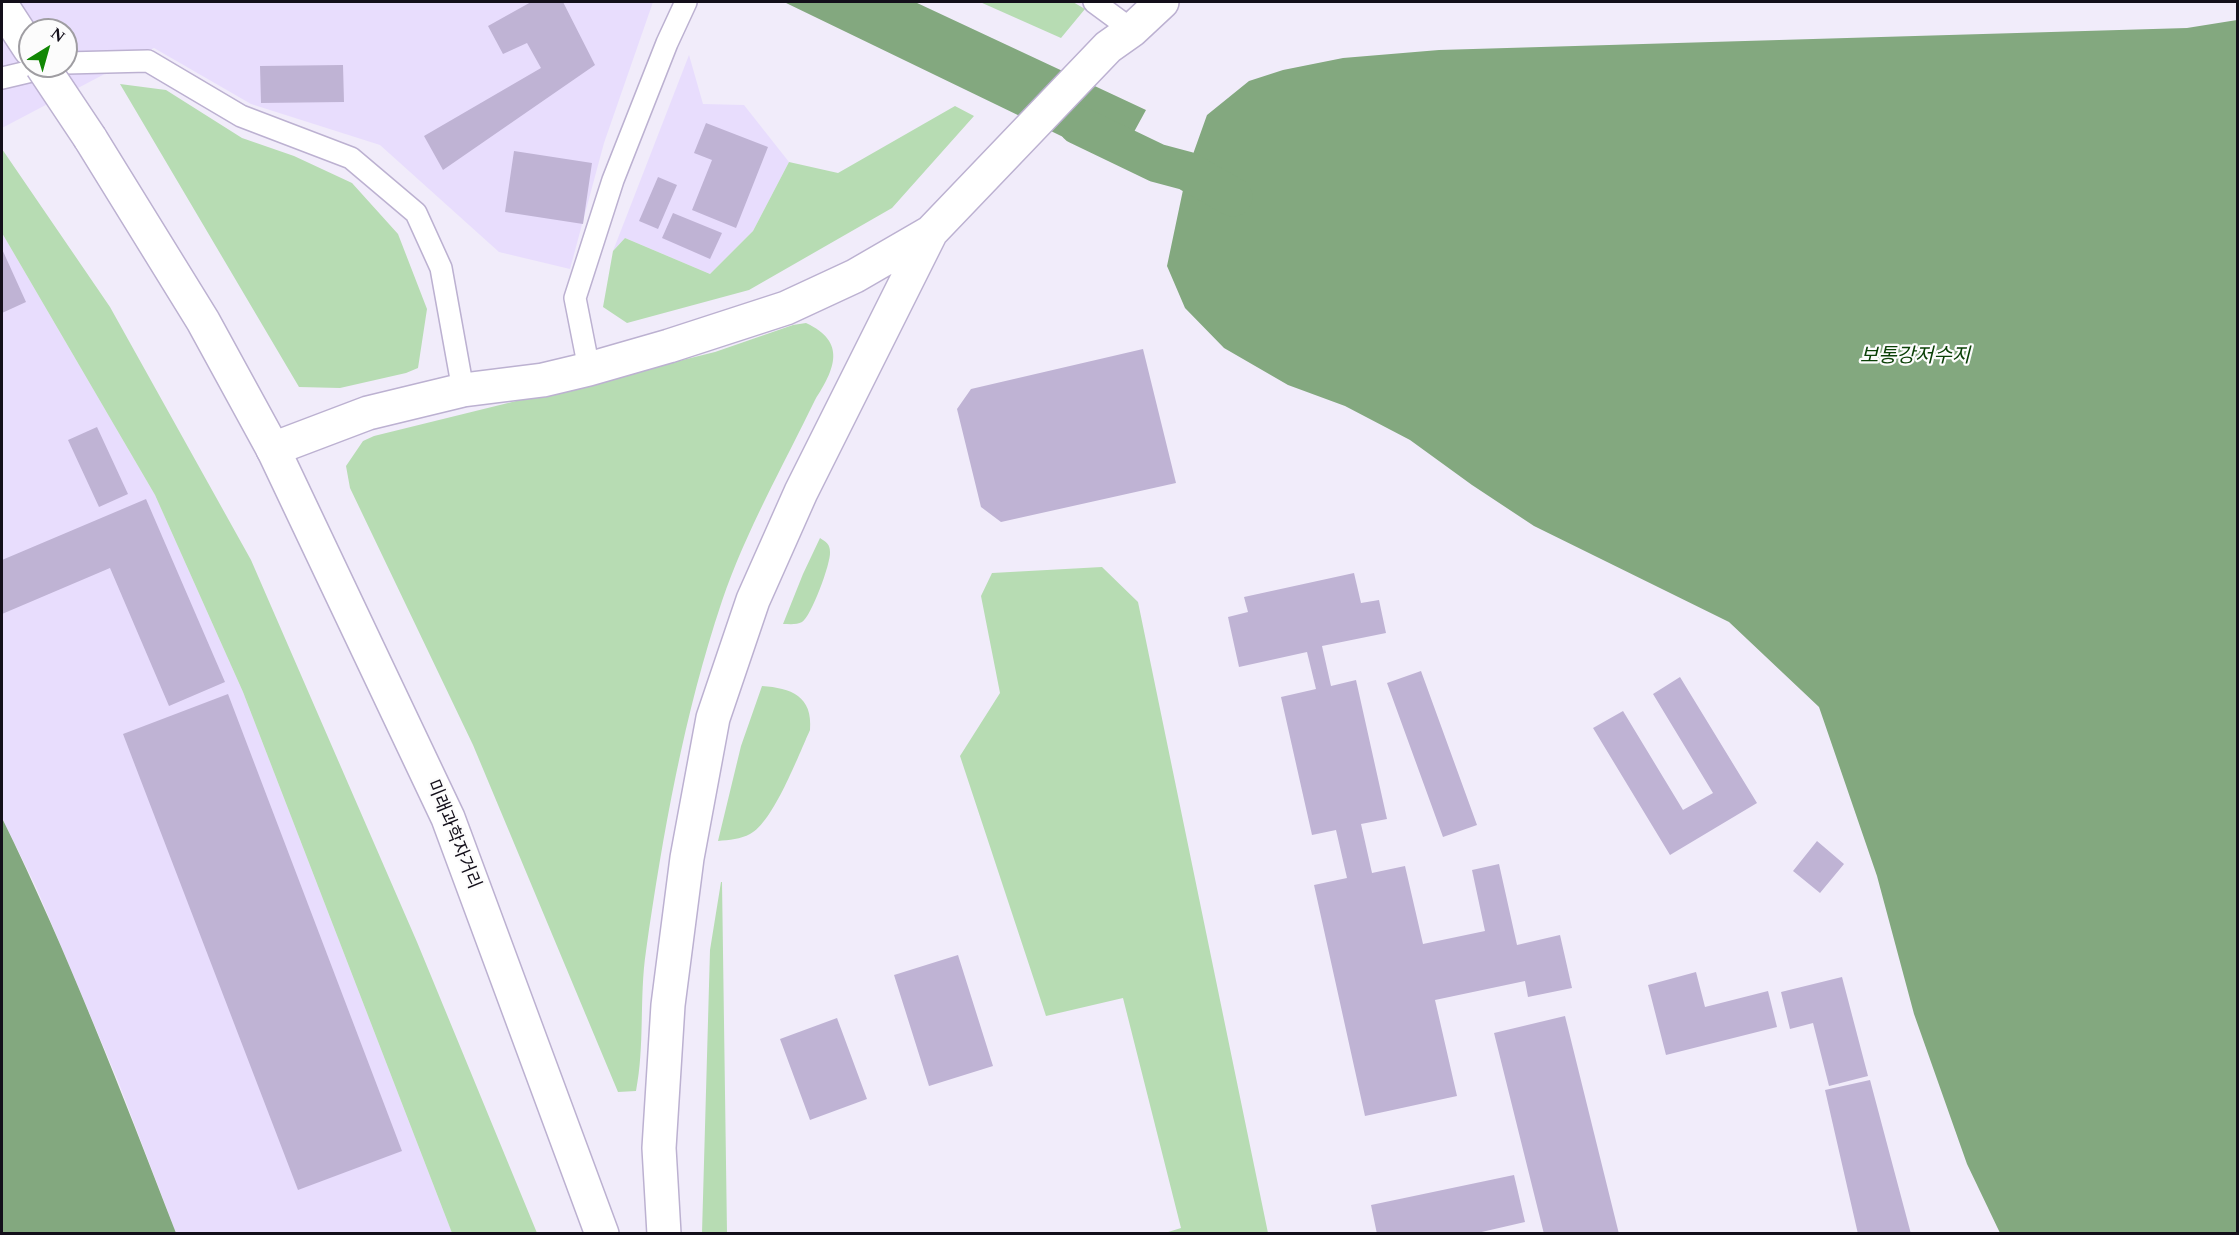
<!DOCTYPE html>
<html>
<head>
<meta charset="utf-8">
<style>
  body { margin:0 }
  #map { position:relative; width:2239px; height:1235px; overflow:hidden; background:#f1ecfa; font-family:Spectral,serif }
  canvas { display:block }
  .frame { position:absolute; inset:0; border:3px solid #130f1a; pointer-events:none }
  .north { position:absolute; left:18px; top:18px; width:60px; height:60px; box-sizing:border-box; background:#fcfcfc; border:2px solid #9f9da2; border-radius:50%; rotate:37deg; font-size:16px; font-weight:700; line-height:24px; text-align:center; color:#130f1a }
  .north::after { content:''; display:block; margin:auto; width:21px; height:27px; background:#118704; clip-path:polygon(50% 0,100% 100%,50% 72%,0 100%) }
</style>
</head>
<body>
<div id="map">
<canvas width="2239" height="1235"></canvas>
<div class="frame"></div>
<div class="north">N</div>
</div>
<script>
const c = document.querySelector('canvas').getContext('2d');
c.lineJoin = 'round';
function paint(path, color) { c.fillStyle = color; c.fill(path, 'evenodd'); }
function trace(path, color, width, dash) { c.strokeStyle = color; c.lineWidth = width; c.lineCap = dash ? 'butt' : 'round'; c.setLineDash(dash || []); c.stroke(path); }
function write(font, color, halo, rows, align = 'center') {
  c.font = font + ' Spectral,"Noto Sans KR",serif'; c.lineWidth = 4.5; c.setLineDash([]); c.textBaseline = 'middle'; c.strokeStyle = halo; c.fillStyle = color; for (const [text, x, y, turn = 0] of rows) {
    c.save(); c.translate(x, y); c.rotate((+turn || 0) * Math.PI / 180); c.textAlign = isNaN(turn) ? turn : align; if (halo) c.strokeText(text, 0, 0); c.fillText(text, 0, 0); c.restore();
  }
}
paint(new Path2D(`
  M 2,2 L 653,2 L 604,143 L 570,269 L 499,252 L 380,145 L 251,104 L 154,48 L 2,128 ZM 30,30 L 66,30 L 66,66 L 30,66 Z
  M 689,55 L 703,104 L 744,105 L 789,162 L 753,231 L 710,274 L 625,238 L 613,251 Z
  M 2,233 L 155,495 L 243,692 L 452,1233 L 176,1233 L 118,1081 L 36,887 L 2,818 Z`), '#e8ddfd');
paint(new Path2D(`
  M 980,2 L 1073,2 L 1085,9 L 1061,38 Z
  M 120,84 L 166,90 L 242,138 L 294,156 L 352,183 L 398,234 L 427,309 L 418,368 L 406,373 L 340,388 L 299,387 Z
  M 955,106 L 974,116 L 892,208 L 749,290 L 627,323 L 603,307 L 613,251 L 625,238 L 710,274 L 753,231 L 789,162 L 838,173 Z
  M 2,149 L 110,307 L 251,560 L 417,942 L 537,1233 L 452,1233 L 243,692 L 155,495 L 2,233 Z
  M 806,323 C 847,342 835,369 815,400 C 783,466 746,531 722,601 C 684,714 663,833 646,951 C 639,998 645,1045 636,1091 L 618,1092 L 473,745 L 350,488 L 346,466 L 363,441 L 374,436 L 715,352 L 793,325 Z
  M 820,538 C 826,542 830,544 830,552 C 831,563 811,617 802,622 C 797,625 789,624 783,624 L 803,574 Z
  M 1102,567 L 1138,602 L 1268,1233 L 1165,1233 L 1181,1228 L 1123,998 L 1046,1016 L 960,756 L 1000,693 L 981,596 L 992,573 Z
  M 762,686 C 791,688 813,696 810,730 C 799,754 773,823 750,834 C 741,839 729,840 718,841 L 741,746 Z
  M 721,882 L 722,882 L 727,1233 L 702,1233 L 710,950 Z`), '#b7dcb3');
paint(new Path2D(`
  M 784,2 L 915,2 L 1146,110 L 1117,163 Z
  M 2237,20 L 2237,1233 L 2000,1233 L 1967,1164 L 1914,1014 L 1877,876 L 1819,707 L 1729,622 L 1534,526 L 1472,485 L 1410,440 L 1345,406 L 1288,385 L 1224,348 L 1185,308 L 1167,266 L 1187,171 L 1207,115 L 1249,81 L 1283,70 L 1343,58 L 1439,50 L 2187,28 Z
  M 2,818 C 68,953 122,1093 176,1233 L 2,1233 Z`), '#83a87f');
trace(new Path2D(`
  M 1078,125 L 1157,163 L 1187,171 L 1233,197`), '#83a87f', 39);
paint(new Path2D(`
  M 531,2 L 563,2 L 595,65 L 443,170 L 424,136 L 541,68 L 527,43 L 503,54 L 488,26 Z
  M 343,65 L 344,102 L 261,103 L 260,66 Z
  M 706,123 L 768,147 L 736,228 L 692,210 L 712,160 L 694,153 Z
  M 514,151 L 592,163 L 583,224 L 505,212 Z
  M 658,177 L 677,185 L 658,229 L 639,221 Z
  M 673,213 L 722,233 L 710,259 L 662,238 Z
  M 2,249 L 26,302 L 2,313 Z
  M 1143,349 L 1176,483 L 1001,522 L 981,507 L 957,409 L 971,389 Z
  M 97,427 L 128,494 L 99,507 L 68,440 Z
  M 146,499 L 225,682 L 169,706 L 110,568 L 2,614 L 2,560 Z
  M 1354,573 L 1361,603 L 1379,600 L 1386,633 L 1322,646 L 1331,686 L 1356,680 L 1387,819 L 1361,824 L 1372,873 L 1405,866 L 1423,944 L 1485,931 L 1472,870 L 1499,864 L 1517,945 L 1560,935 L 1572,988 L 1528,997 L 1525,981 L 1435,1000 L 1457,1096 L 1365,1116 L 1314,885 L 1347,878 L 1336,830 L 1312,835 L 1281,697 L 1316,689 L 1307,652 L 1239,667 L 1228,617 L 1248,612 L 1244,597 Z
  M 1421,671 L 1477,825 L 1443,837 L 1387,683 Z
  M 1680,677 L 1757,803 L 1670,855 L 1593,728 L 1623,711 L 1683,810 L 1713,793 L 1653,694 Z
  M 228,694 L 402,1151 L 298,1190 L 123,734 Z
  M 1817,841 L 1844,864 L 1820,893 L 1793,871 Z
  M 958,955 L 993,1066 L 929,1086 L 894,975 Z
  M 1696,972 L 1705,1007 L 1768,991 L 1777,1027 L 1666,1055 L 1648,985 Z
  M 1842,977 L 1868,1076 L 1829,1086 L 1813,1023 L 1790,1029 L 1781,992 Z
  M 1565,1016 L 1619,1234 L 1544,1234 L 1494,1033 Z
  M 837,1018 L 867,1099 L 810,1120 L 780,1039 Z
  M 1870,1080 L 1911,1234 L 1858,1234 L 1825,1090 Z
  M 1514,1175 L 1525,1222 L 1473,1234 L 1377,1234 L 1371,1205 Z`), '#bfb3d4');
const service = new Path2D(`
  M 1094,2 L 1132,30
  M 66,63 L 148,61 L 241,116 L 351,158 L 416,213 L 441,268 L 463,390
  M 2,78 L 53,66
  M 589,369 L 575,298 L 613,180 L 667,43 L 686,2`);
const secondary = new Path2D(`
  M 273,449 L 368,413 L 463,390 L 543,380 L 589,369 L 669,346 L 786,308 L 855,276 L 931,232 L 1108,47 L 1132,30 L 1162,2
  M 664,1234 L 659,1148 L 668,1005 L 687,858 L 713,718 L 753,600 L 801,492 L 931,232`);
const primary = new Path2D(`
  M 273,449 L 448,818 L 602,1234`);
const trunk = new Path2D(`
  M 2,6 L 30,49
  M 90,138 L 203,321 L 273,449`);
trace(service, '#bcb1d1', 24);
trace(secondary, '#bcb1d1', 36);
trace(primary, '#bcb1d1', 36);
trace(trunk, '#bcb1d1', 36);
trace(service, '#fff', 21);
trace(secondary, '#fff', 33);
trace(primary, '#fff', 33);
trace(trunk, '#fff', 33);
const trunkBridge = new Path2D(`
  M 42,66 L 90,138`);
trace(trunkBridge, '#bcb1d1', 36, []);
trace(trunkBridge, '#fff', 33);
write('18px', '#130f1a', '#fcfcfc', [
  ["미래과학자거리",452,835,68]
]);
write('italic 20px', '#0a4006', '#fcfcfc', [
  ["보통강저수지",1915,358]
]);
</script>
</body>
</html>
